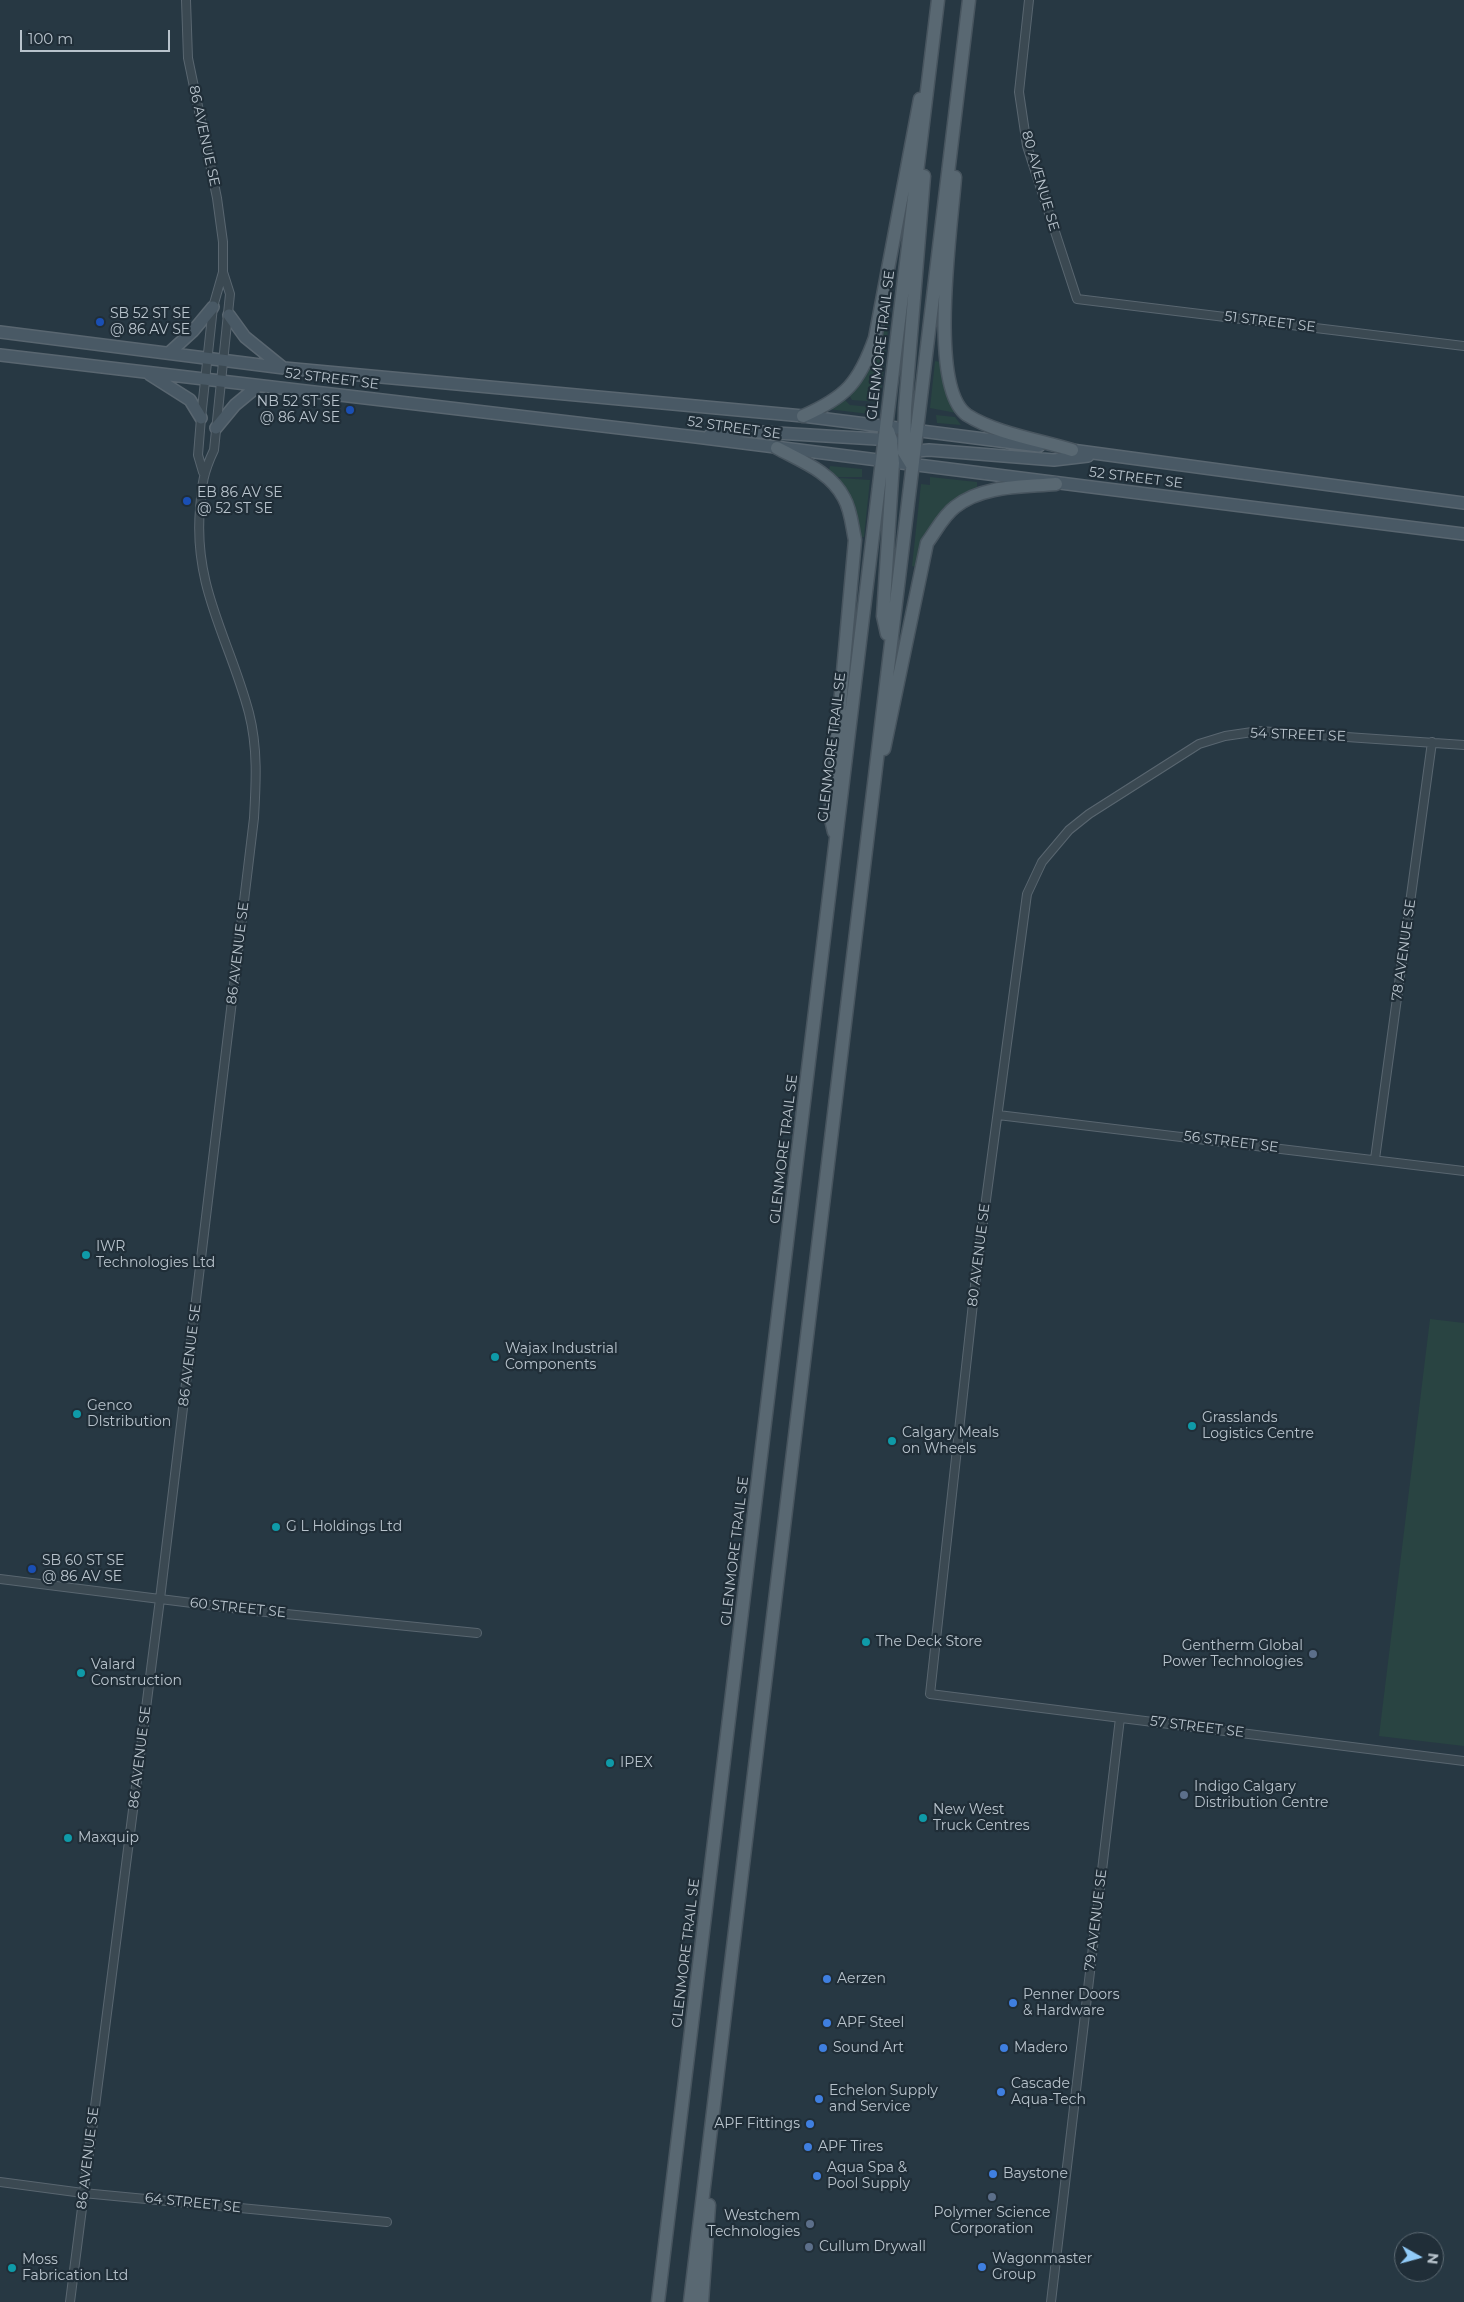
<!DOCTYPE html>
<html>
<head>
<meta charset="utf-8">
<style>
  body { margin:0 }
  #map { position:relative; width:1464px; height:2302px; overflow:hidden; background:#273843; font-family:Montserrat,sans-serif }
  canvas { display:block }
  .north { position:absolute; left:1394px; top:2232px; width:50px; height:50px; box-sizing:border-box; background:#202e38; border:1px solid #5d6a73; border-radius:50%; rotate:97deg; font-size:14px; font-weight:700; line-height:20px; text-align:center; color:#b8c3cc }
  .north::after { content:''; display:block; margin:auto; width:18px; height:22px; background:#91cbf8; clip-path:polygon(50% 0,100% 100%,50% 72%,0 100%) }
  .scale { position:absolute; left:20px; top:30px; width:150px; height:22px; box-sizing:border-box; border:2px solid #b8c3cc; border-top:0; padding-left:6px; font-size:15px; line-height:18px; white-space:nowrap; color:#b8c3cc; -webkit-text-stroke:4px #202e38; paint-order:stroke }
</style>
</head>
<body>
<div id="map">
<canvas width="1464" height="2302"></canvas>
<div class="north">N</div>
<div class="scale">100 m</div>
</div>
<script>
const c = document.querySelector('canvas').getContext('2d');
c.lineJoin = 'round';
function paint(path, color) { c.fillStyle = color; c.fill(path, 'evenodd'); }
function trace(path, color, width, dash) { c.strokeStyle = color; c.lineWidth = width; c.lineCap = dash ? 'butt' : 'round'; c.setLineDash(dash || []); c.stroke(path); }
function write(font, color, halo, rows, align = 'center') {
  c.font = font + ' Montserrat,sans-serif'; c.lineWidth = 4.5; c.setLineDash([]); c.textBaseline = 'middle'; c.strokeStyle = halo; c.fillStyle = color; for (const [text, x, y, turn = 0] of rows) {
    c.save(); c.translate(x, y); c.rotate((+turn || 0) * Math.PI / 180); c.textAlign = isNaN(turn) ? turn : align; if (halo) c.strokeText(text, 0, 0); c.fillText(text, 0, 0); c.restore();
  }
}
paint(new Path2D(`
  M 886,312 L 890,312 L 880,402 L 852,400 L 849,395 Z
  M 935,361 L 940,362 L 945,390 L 956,413 L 930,408 Z
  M 844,399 L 850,405 L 871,407 L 869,414 L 828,409 Z
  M 936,415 L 955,417 L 961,425 L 937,423 Z
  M 830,466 L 862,469 L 862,477 L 836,477 L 829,470 Z
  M 930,477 L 977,482 L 977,487 C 937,503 929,530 916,567 L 912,566 L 921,484 L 930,485 Z
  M 840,478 L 870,480 L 864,537 L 859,537 L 838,480 Z
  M 1430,1319 L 1464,1323 L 1464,1746 L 1379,1736 Z`), '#294442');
const street = new Path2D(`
  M 1029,0 L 1019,92 L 1027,146 L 1077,299 L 1464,346
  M 203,472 L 198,455 L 201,418 L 213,307 L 223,272
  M 1464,745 L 1259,731 L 1225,736 L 1199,744 L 1089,814 L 1069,830 L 1042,862 L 1027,894 L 977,1267 L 930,1694 L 1464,1761
  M 998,1115 L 1464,1171
  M 1375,1159 L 1432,742
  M 0,1579 L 256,1611 L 477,1633
  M 0,2182 L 83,2193 L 387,2222
  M 70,2302 L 160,1599 L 254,818 C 256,783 258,748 249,713 C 230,640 193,588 200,509 C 202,484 203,473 214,450 L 230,294 L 223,272 L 223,242 L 217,198 L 188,58 L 186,0
  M 1051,2302 L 1120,1718`);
const secondary = new Path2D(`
  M 229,315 L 245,337 L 282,367
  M 0,332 L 284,368 L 803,416 L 1039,446
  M 170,352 L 193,331 L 213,307
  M 0,355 L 696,437 L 1464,534
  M 149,374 L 190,400 L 201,418
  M 216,428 L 235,405 L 258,386
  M 710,435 L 743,431 L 893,440
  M 1064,449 L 1464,503
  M 905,452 L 929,450 L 1054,460 L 1088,456`);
const primary = new Path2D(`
  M 955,177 C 952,223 927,387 967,415 C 995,433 1039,440 1072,450
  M 803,416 C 846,397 859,383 875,338 L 920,99
  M 777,448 C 801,461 831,472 844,498 C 851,510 852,526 855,540 L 830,815 L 834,832
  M 912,465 L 904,452 L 905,408 L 924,176
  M 887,634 L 883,616 L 893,463 L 891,440 L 888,431
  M 884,749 L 927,543 C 936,531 943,516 955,507 C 982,485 1023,487 1056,484
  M 658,2302 L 938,0
  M 690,2302 L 969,0
  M 702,2302 L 709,2205`);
trace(street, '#596670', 10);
trace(secondary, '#596670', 14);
trace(primary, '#48555f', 15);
trace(street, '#3b4952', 8);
trace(secondary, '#495965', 11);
trace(primary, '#596872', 12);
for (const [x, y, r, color] of [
  [100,322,5,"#1a4fb4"],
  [350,410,5,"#1a4fb4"],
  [187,501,5,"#1a4fb4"],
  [86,1255,5,"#0f9aa8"],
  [495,1357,5,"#0f9aa8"],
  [77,1414,5,"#0f9aa8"],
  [1192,1426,5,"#0f9aa8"],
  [892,1441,5,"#0f9aa8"],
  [276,1527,5,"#0f9aa8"],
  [32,1569,5,"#1a4fb4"],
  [866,1642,5,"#0f9aa8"],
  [1313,1654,5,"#5c6f8a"],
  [81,1673,5,"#0f9aa8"],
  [610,1763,5,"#0f9aa8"],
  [1184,1795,5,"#5c6f8a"],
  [923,1818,5,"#0f9aa8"],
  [68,1838,5,"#0f9aa8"],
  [827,1979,5,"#3f7fe0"],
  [1013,2003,5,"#3f7fe0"],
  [827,2023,5,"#3f7fe0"],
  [823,2048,5,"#3f7fe0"],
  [1004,2048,5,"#3f7fe0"],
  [1001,2092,5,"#3f7fe0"],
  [819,2099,5,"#3f7fe0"],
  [810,2124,5,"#3f7fe0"],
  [808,2147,5,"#3f7fe0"],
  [993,2174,5,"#3f7fe0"],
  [817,2176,5,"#3f7fe0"],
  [992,2197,5,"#5c6f8a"],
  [810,2224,5,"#5c6f8a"],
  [809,2247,5,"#5c6f8a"],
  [982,2267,5,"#3f7fe0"],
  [12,2268,5,"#0f9aa8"]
]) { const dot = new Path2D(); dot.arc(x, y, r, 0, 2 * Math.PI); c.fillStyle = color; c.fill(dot); trace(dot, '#202e38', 2); }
write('14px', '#b8c3cc', '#202e38', [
  ["86 AVENUE SE",204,136,78],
  ["80 AVENUE SE",1040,181,74],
  ["51 STREET SE",1270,322,7],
  ["GLENMORE TRAIL SE",881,345,-83],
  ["52 STREET SE",332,379,7],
  ["52 STREET SE",734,428,8],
  ["52 STREET SE",1136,478,7],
  ["54 STREET SE",1298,735,2],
  ["GLENMORE TRAIL SE",832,747,-83],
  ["78 AVENUE SE",1404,950,-82],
  ["86 AVENUE SE",238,953,-83],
  ["56 STREET SE",1231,1142,7],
  ["GLENMORE TRAIL SE",784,1149,-83],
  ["80 AVENUE SE",979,1255,-83],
  ["86 AVENUE SE",190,1355,-83],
  ["GLENMORE TRAIL SE",735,1551,-83],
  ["60 STREET SE",238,1608,6],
  ["57 STREET SE",1197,1727,7],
  ["86 AVENUE SE",140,1757,-83],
  ["79 AVENUE SE",1096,1920,-83],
  ["GLENMORE TRAIL SE",686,1953,-83],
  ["86 AVENUE SE",88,2158,-83],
  ["64 STREET SE",193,2203,6]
]);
write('14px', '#b8c3cc', '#202e38', [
  ["SB 52 ST SE",110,314],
  ["@ 86 AV SE",110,330],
  ["NB 52 ST SE",340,402,"right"],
  ["@ 86 AV SE",340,418,"right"],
  ["EB 86 AV SE",197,493],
  ["@ 52 ST SE",197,509],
  ["IWR",96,1247],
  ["Technologies Ltd",96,1263],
  ["Wajax Industrial",505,1349],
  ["Components",505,1365],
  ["Genco",87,1406],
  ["DIstribution",87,1422],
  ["Grasslands",1202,1418],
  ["Logistics Centre",1202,1434],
  ["Calgary Meals",902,1433],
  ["on Wheels",902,1449],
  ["G L Holdings Ltd",286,1527],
  ["SB 60 ST SE",42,1561],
  ["@ 86 AV SE",42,1577],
  ["The Deck Store",876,1642],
  ["Gentherm Global",1303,1646,"right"],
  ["Power Technologies",1303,1662,"right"],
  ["Valard",91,1665],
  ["Construction",91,1681],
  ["IPEX",620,1763],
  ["Indigo Calgary",1194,1787],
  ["Distribution Centre",1194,1803],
  ["New West",933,1810],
  ["Truck Centres",933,1826],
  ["Maxquip",78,1838],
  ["Aerzen",837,1979],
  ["Penner Doors",1023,1995],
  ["& Hardware",1023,2011],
  ["APF Steel",837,2023],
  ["Sound Art",833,2048],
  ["Madero",1014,2048],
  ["Cascade",1011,2084],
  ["Aqua-Tech",1011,2100],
  ["Echelon Supply",829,2091],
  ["and Service",829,2107],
  ["APF Fittings",800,2124,"right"],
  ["APF Tires",818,2147],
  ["Aqua Spa &",827,2168],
  ["Pool Supply",827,2184],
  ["Baystone",1003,2174],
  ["Polymer Science",992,2213,"center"],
  ["Corporation",992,2229,"center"],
  ["Westchem",800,2216,"right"],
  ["Technologies",800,2232,"right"],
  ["Cullum Drywall",819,2247],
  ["Wagonmaster",992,2259],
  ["Group",992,2275],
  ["Moss",22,2260],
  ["Fabrication Ltd",22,2276]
], 'left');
</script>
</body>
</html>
